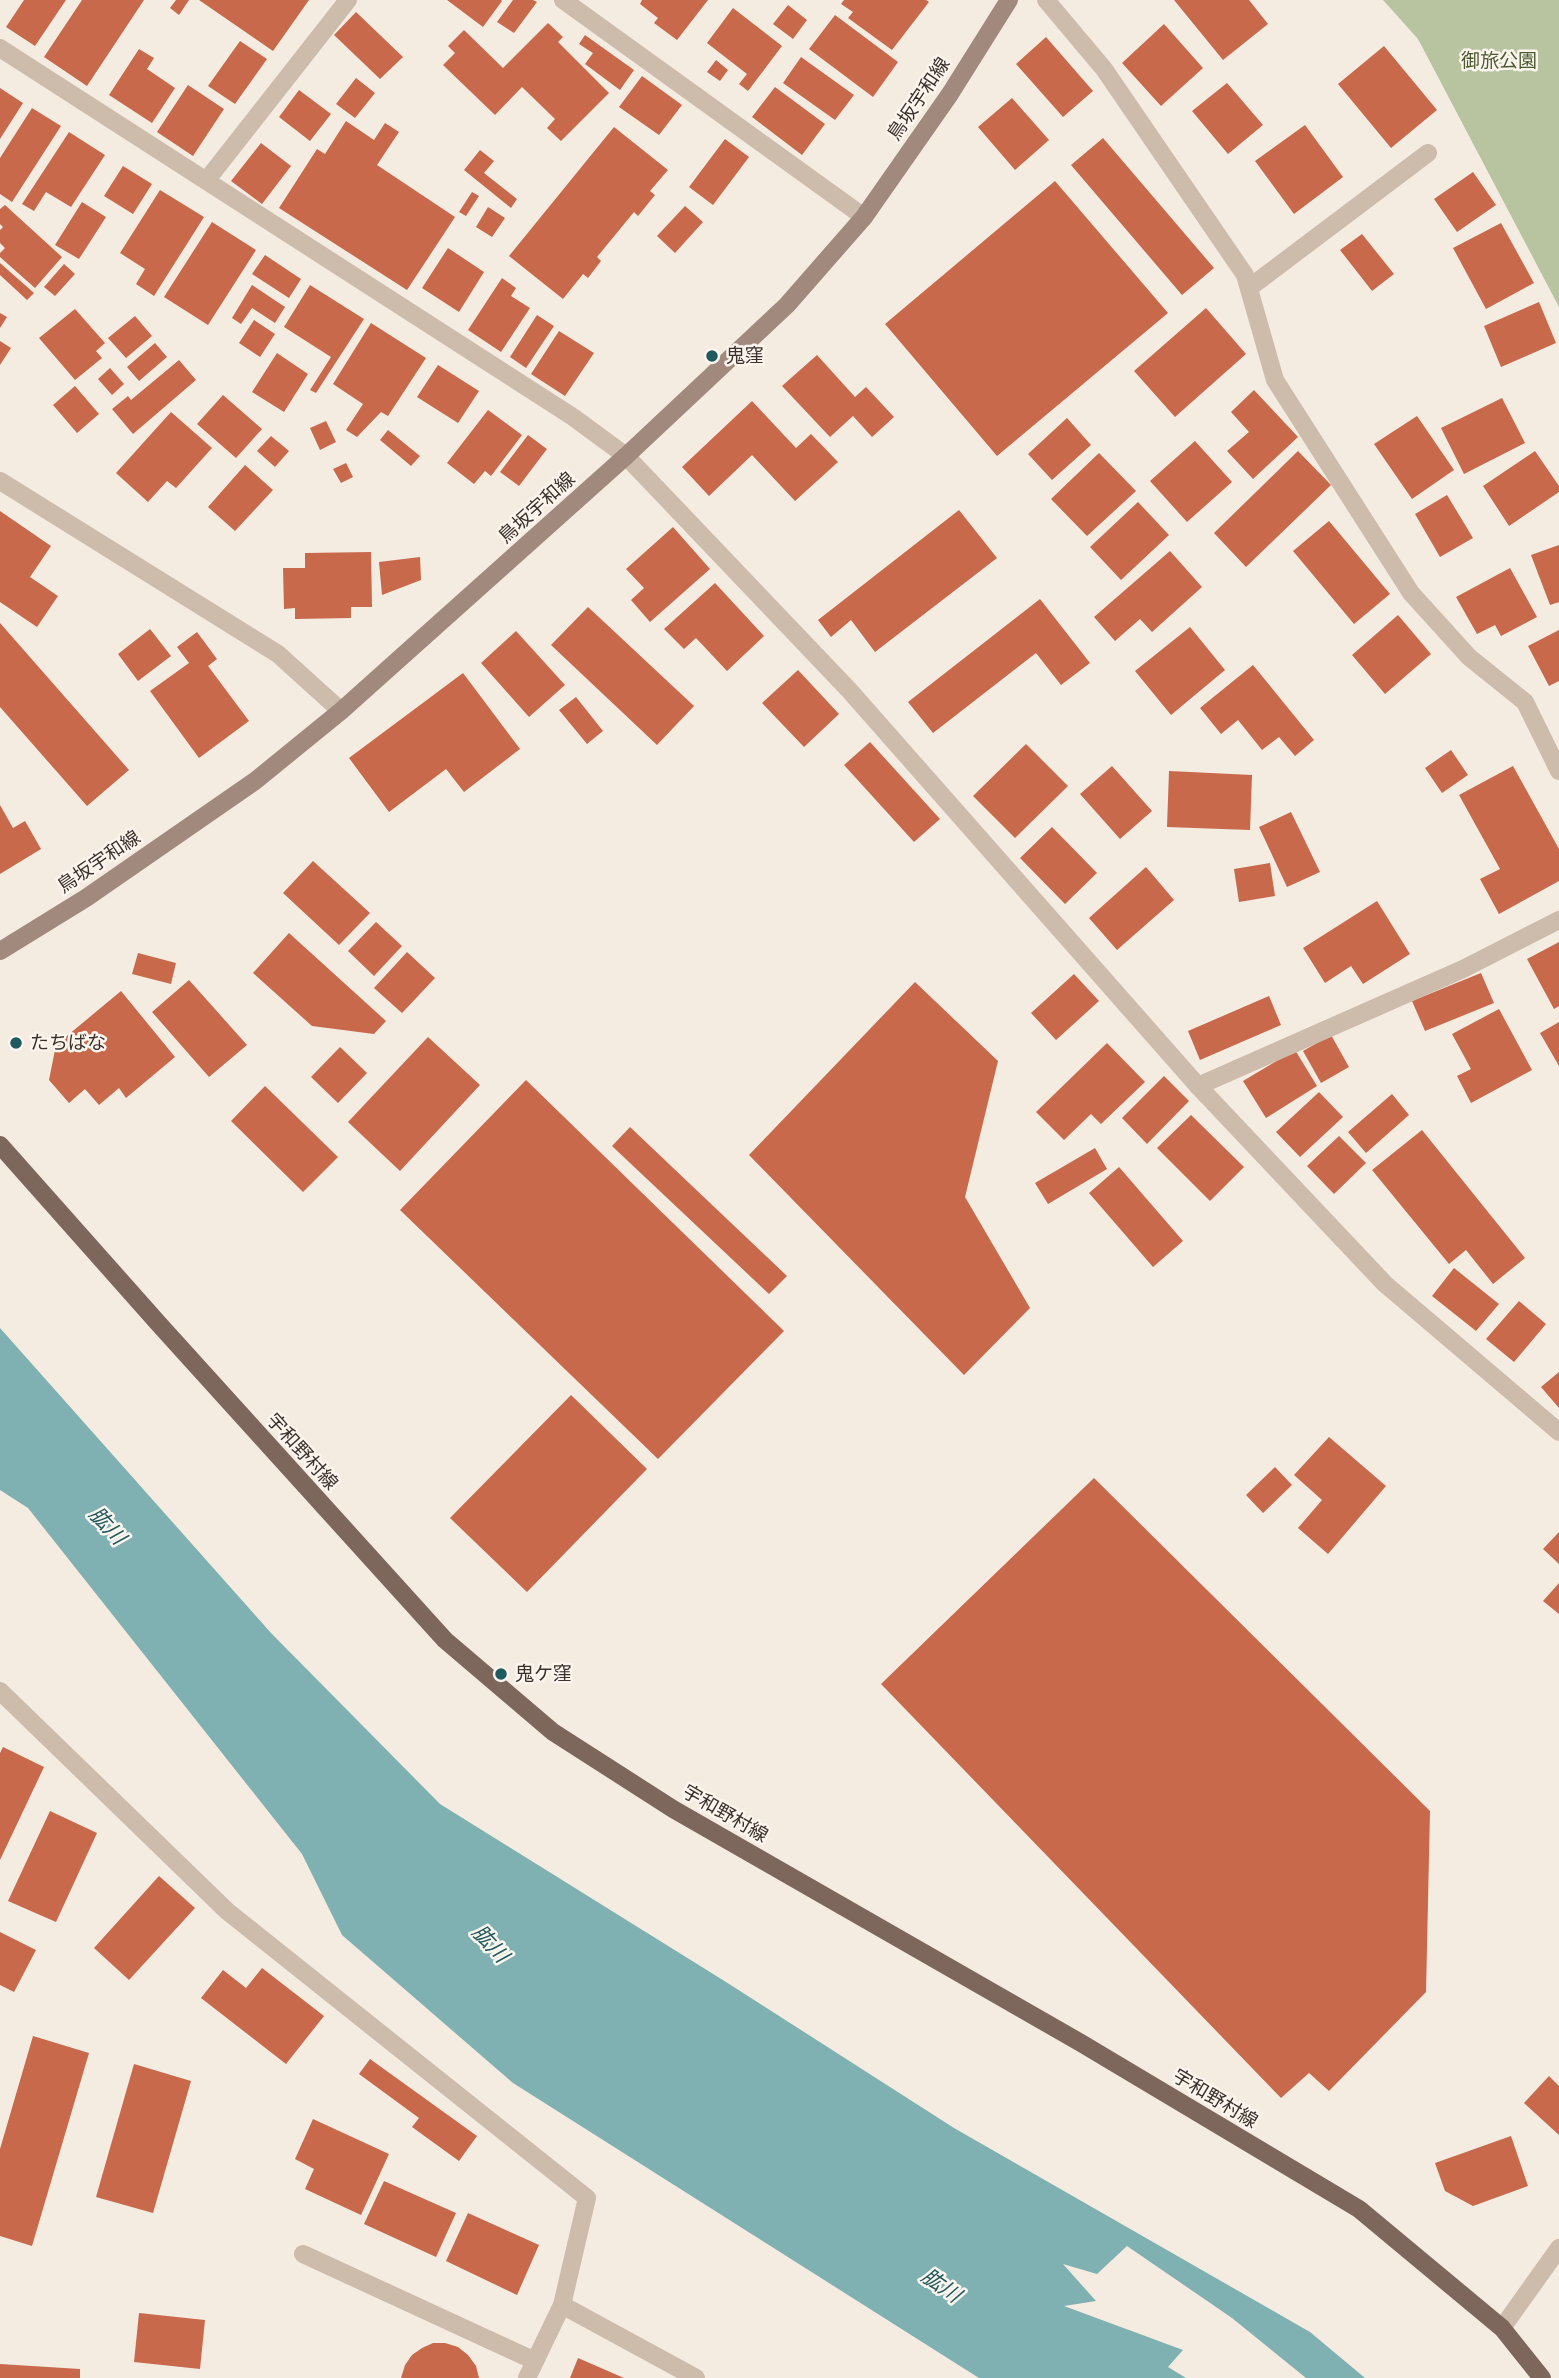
<!DOCTYPE html>
<html>
<head>
<meta charset="utf-8">
<style>
  body { margin:0 }
  canvas { display:block; background:#f4ebe1 }
</style>
</head>
<body>
<canvas width="1559" height="2378"></canvas>
<script>
const c = document.querySelector('canvas').getContext('2d');
c.lineJoin = 'round';
function paint(path, color) { c.fillStyle = color; c.fill(path, 'evenodd'); }
function trace(path, color, width, dash) { c.strokeStyle = color; c.lineWidth = width; c.lineCap = dash ? 'butt' : 'round'; c.setLineDash(dash || []); c.stroke(path); }
function write(font, color, halo, rows, align = 'center') {
  c.font = font + ' "Public Sans","Noto Sans JP",sans-serif'; c.lineWidth = 5; c.setLineDash([]); c.textBaseline = 'middle'; c.strokeStyle = halo; c.fillStyle = color; for (const [text, x, y, turn = 0] of rows) {
    c.save(); c.translate(x, y); c.rotate((+turn || 0) * Math.PI / 180); c.textAlign = isNaN(turn) ? turn : align; if (halo) c.strokeText(text, 0, 0); c.fillText(text, 0, 0); c.restore();
  }
}
paint(new Path2D(`
  M 1383,0 L 1559,0 L 1559,307 L 1418,39 Z`), '#b8c4a0');
paint(new Path2D(`
  M 0,1328 L 271,1633 L 440,1804 L 726,1982 L 954,2128 L 1310,2332 L 1365,2378 L 1306,2378 L 1232,2318 L 1127,2246 L 1097,2274 L 1063,2264 L 1096,2301 L 1064,2306 L 1183,2350 L 1168,2367 L 1186,2378 L 979,2378 L 513,2083 L 342,1935 L 302,1854 L 28,1508 L 0,1490 Z`), '#7fb0b2');
paint(new Path2D(`
  M 24,0 L 66,0 L 35,46 L 6,27 Z
  M 82,0 L 144,0 L 87,86 L 44,57 Z
  M 176,0 L 189,0 L 179,15 L 170,8 Z
  M 199,0 L 309,0 L 273,51 Z
  M 447,0 L 501,0 L 502,1 L 483,27 Z
  M 513,0 L 533,0 L 537,2 L 514,33 L 497,22 Z
  M 642,0 L 708,0 L 677,40 L 654,23 L 658,18 L 640,4 Z
  M 844,0 L 926,0 L 929,2 L 892,50 L 848,18 L 853,12 L 841,4 Z
  M 1174,0 L 1249,0 L 1268,24 L 1223,60 Z
  M 788,5 L 807,20 L 793,39 L 773,24 Z
  M 733,8 L 782,46 L 748,91 L 739,84 L 747,74 L 707,43 Z
  M 356,12 L 403,57 L 380,79 L 334,35 Z
  M 835,15 L 898,62 L 873,97 L 809,49 Z
  M 548,23 L 563,37 L 558,42 L 609,93 L 561,141 L 547,128 L 555,119 L 522,87 L 495,115 L 443,65 L 455,53 L 448,46 L 464,30 L 503,68 Z
  M 1164,24 L 1203,68 L 1161,106 L 1122,63 Z
  M 585,35 L 634,70 L 620,90 L 585,64 L 593,53 L 579,44 Z
  M 1046,37 L 1093,91 L 1063,117 L 1016,64 Z
  M 240,41 L 267,59 L 235,104 L 208,86 Z
  M 1384,46 L 1437,110 L 1391,148 L 1338,84 Z
  M 139,49 L 154,58 L 147,69 L 175,88 L 152,123 L 109,95 Z
  M 801,57 L 854,95 L 835,120 L 783,83 Z
  M 716,60 L 728,70 L 720,81 L 707,72 Z
  M 642,76 L 682,105 L 659,135 L 619,107 Z
  M 356,78 L 375,93 L 355,118 L 336,104 Z
  M 1227,83 L 1263,125 L 1228,154 L 1192,111 Z
  M 188,85 L 224,109 L 193,156 L 157,132 Z
  M 775,87 L 825,124 L 802,155 L 752,117 Z
  M 0,88 L 23,103 L 0,139 Z
  M 299,90 L 331,114 L 310,141 L 279,117 Z
  M 1012,98 L 1049,140 L 1015,170 L 978,127 Z
  M 32,108 L 61,126 L 12,202 L 0,194 L 0,158 Z
  M 346,121 L 374,140 L 385,123 L 399,132 L 377,165 L 455,217 L 407,290 L 279,208 L 317,149 L 325,154 Z
  M 1305,125 L 1343,177 L 1294,214 L 1255,161 Z
  M 614,127 L 668,170 L 650,191 L 655,195 L 638,216 L 634,212 L 597,257 L 601,261 L 588,278 L 583,274 L 563,299 L 509,256 Z
  M 69,132 L 105,155 L 71,207 L 46,192 L 34,211 L 22,204 Z
  M 1103,138 L 1214,268 L 1182,295 L 1071,165 Z
  M 725,139 L 749,157 L 713,205 L 689,187 Z
  M 261,143 L 291,166 L 262,204 L 231,181 Z
  M 480,150 L 494,161 L 484,173 L 517,199 L 511,208 L 464,170 Z
  M 123,166 L 152,184 L 133,214 L 104,196 Z
  M 1473,172 L 1496,205 L 1457,232 L 1434,199 Z
  M 1055,181 L 1168,313 L 997,456 L 885,324 Z
  M 160,190 L 204,217 L 154,296 L 136,284 L 145,269 L 120,253 Z
  M 472,192 L 479,196 L 466,216 L 459,212 Z
  M 82,202 L 106,217 L 79,259 L 55,245 Z
  M 5,205 L 62,257 L 35,288 L 0,257 L 0,253 L 5,248 L 0,243 L 0,230 L 3,227 L 0,224 L 0,209 Z
  M 685,206 L 703,222 L 675,253 L 657,236 Z
  M 488,207 L 505,218 L 492,237 L 476,227 Z
  M 212,222 L 256,250 L 208,325 L 164,297 Z
  M 1501,223 L 1534,283 L 1486,309 L 1453,248 Z
  M 1362,234 L 1394,274 L 1372,291 L 1340,250 Z
  M 448,248 L 484,272 L 459,312 L 422,288 Z
  M 265,255 L 301,279 L 289,298 L 252,274 Z
  M 0,263 L 34,293 L 27,300 L 0,275 Z
  M 64,264 L 75,274 L 55,296 L 44,287 Z
  M 502,278 L 516,288 L 511,296 L 530,308 L 501,352 L 468,330 Z
  M 252,285 L 285,307 L 275,323 L 252,308 L 241,324 L 232,318 Z
  M 310,285 L 364,319 L 316,393 L 310,390 L 331,357 L 284,327 Z
  M 1539,302 L 1556,343 L 1501,367 L 1484,326 Z
  M 1206,308 L 1246,354 L 1175,417 L 1134,371 Z
  M 75,309 L 105,343 L 96,351 L 102,358 L 75,380 L 39,338 Z
  M 0,313 L 7,317 L 0,328 Z
  M 537,315 L 554,326 L 526,368 L 510,357 Z
  M 135,316 L 152,336 L 126,358 L 108,338 Z
  M 254,320 L 275,334 L 260,357 L 239,343 Z
  M 371,323 L 426,358 L 388,416 L 381,412 L 357,437 L 346,430 L 363,404 L 333,384 Z
  M 559,331 L 594,353 L 565,396 L 531,374 Z
  M 0,341 L 11,348 L 0,365 Z
  M 155,343 L 167,357 L 139,381 L 127,367 Z
  M 277,353 L 308,374 L 284,412 L 252,392 Z
  M 817,355 L 855,397 L 866,387 L 894,417 L 872,437 L 853,416 L 830,437 L 782,386 Z
  M 179,360 L 196,380 L 133,434 L 112,409 L 128,396 L 131,400 Z
  M 438,365 L 479,391 L 458,423 L 417,397 Z
  M 110,368 L 124,384 L 112,395 L 98,379 Z
  M 75,386 L 99,414 L 77,433 L 53,405 Z
  M 1254,390 L 1298,437 L 1253,479 L 1227,451 L 1249,432 L 1231,412 Z
  M 223,395 L 262,429 L 236,458 L 197,424 Z
  M 1502,398 L 1525,443 L 1464,474 L 1441,428 Z
  M 752,401 L 796,448 L 811,434 L 838,462 L 795,501 L 752,455 L 709,496 L 682,467 Z
  M 488,410 L 522,435 L 491,476 L 485,471 L 474,484 L 447,463 Z
  M 171,412 L 212,448 L 176,488 L 167,481 L 148,502 L 116,473 Z
  M 1417,416 L 1454,470 L 1412,499 L 1374,444 Z
  M 1067,418 L 1091,445 L 1052,480 L 1028,454 Z
  M 326,421 L 336,442 L 320,450 L 310,428 Z
  M 388,430 L 420,456 L 411,466 L 380,440 Z
  M 528,435 L 547,449 L 519,486 L 500,472 Z
  M 271,436 L 289,451 L 275,467 L 257,451 Z
  M 1195,441 L 1232,482 L 1187,522 L 1150,481 Z
  M 1298,451 L 1331,485 L 1246,567 L 1214,533 Z
  M 1535,451 L 1559,486 L 1559,492 L 1509,526 L 1483,486 Z
  M 1099,453 L 1136,491 L 1087,536 L 1051,499 Z
  M 346,463 L 353,477 L 341,483 L 333,469 Z
  M 245,465 L 273,490 L 235,531 L 208,507 Z
  M 1447,495 L 1473,538 L 1440,557 L 1415,514 Z
  M 1138,502 L 1169,535 L 1121,580 L 1090,547 Z
  M 959,510 L 997,558 L 875,652 L 851,620 L 831,637 L 818,620 Z
  M 0,511 L 51,546 L 30,577 L 58,596 L 37,627 L 0,602 Z
  M 1329,521 L 1390,594 L 1354,624 L 1293,551 Z
  M 673,527 L 710,569 L 650,622 L 631,600 L 644,588 L 626,569 Z
  M 1559,545 L 1559,602 L 1550,605 L 1531,555 Z
  M 1170,551 L 1202,587 L 1152,632 L 1140,619 L 1115,641 L 1094,617 Z
  M 371,552 L 372,607 L 351,607 L 351,618 L 295,619 L 295,608 L 284,609 L 283,568 L 305,568 L 305,553 Z
  M 420,557 L 421,580 L 382,595 L 379,562 Z
  M 1510,568 L 1537,617 L 1501,636 L 1495,625 L 1477,634 L 1456,597 Z
  M 715,583 L 764,636 L 727,671 L 696,638 L 684,649 L 664,629 Z
  M 1040,599 L 1090,663 L 1061,685 L 1036,653 L 933,733 L 908,702 Z
  M 588,607 L 694,706 L 657,745 L 551,645 Z
  M 1398,615 L 1431,654 L 1385,694 L 1352,655 Z
  M 0,623 L 129,770 L 87,806 L 0,707 Z
  M 1190,627 L 1225,670 L 1171,715 L 1135,671 Z
  M 150,629 L 171,656 L 138,681 L 118,654 Z
  M 1559,630 L 1559,681 L 1549,686 L 1528,646 Z
  M 516,631 L 565,685 L 529,717 L 481,663 Z
  M 197,632 L 217,659 L 208,666 L 249,721 L 199,758 L 150,691 L 189,663 L 177,647 Z
  M 1253,665 L 1314,740 L 1295,756 L 1279,737 L 1262,750 L 1238,720 L 1221,734 L 1200,708 Z
  M 798,670 L 839,714 L 804,747 L 762,703 Z
  M 463,673 L 520,749 L 464,792 L 446,769 L 389,812 L 349,758 Z
  M 576,697 L 603,731 L 587,744 L 559,710 Z
  M 870,742 L 940,819 L 914,842 L 844,765 Z
  M 1026,744 L 1068,786 L 1015,838 L 973,796 Z
  M 1451,750 L 1468,775 L 1442,793 L 1425,768 Z
  M 1112,766 L 1152,811 L 1120,839 L 1080,794 Z
  M 1513,766 L 1559,849 L 1559,881 L 1499,914 L 1480,879 L 1500,869 L 1459,795 Z
  M 1169,771 L 1252,775 L 1250,830 L 1167,827 Z
  M 0,805 L 13,828 L 25,821 L 41,849 L 0,874 Z
  M 1291,812 L 1320,872 L 1287,887 L 1259,827 Z
  M 1052,827 L 1097,873 L 1065,904 L 1020,858 Z
  M 313,861 L 370,913 L 339,945 L 283,893 Z
  M 1270,863 L 1275,896 L 1239,902 L 1234,869 Z
  M 1146,867 L 1174,900 L 1117,950 L 1089,918 Z
  M 1377,901 L 1410,954 L 1363,984 L 1351,966 L 1325,983 L 1303,948 Z
  M 376,922 L 402,946 L 374,976 L 348,951 Z
  M 289,933 L 386,1021 L 374,1034 L 312,1026 L 253,973 Z
  M 1559,942 L 1559,1006 L 1554,1009 L 1527,959 Z
  M 407,952 L 435,978 L 402,1013 L 374,988 Z
  M 138,953 L 176,963 L 171,984 L 132,974 Z
  M 1481,973 L 1494,1003 L 1425,1031 L 1412,1001 Z
  M 1074,974 L 1099,1001 L 1056,1040 L 1031,1013 Z
  M 189,980 L 247,1045 L 209,1077 L 152,1012 Z
  M 915,982 L 998,1061 L 965,1197 L 1030,1308 L 964,1375 L 749,1155 Z
  M 121,991 L 175,1057 L 126,1098 L 119,1088 L 99,1105 L 85,1089 L 69,1103 L 49,1080 L 56,1045 Z
  M 1269,996 L 1281,1025 L 1200,1060 L 1188,1031 Z
  M 1499,1009 L 1532,1070 L 1471,1103 L 1457,1076 L 1471,1069 L 1452,1034 Z
  M 1559,1022 L 1559,1066 L 1540,1033 Z
  M 1331,1035 L 1349,1067 L 1321,1083 L 1303,1051 Z
  M 428,1037 L 480,1085 L 400,1171 L 348,1122 Z
  M 1107,1043 L 1145,1082 L 1101,1124 L 1091,1114 L 1064,1140 L 1036,1112 Z
  M 340,1047 L 367,1073 L 338,1103 L 311,1077 Z
  M 1295,1050 L 1317,1086 L 1266,1118 L 1243,1081 Z
  M 1164,1076 L 1189,1101 L 1147,1144 L 1122,1118 Z
  M 526,1080 L 784,1331 L 658,1459 L 400,1210 Z
  M 265,1086 L 338,1157 L 303,1192 L 231,1121 Z
  M 1319,1092 L 1343,1117 L 1300,1157 L 1276,1132 Z
  M 1392,1094 L 1409,1115 L 1366,1153 L 1348,1132 Z
  M 1191,1115 L 1244,1167 L 1210,1201 L 1157,1148 Z
  M 630,1127 L 787,1276 L 769,1294 L 612,1146 Z
  M 1422,1130 L 1525,1258 L 1493,1284 L 1466,1250 L 1449,1264 L 1372,1170 Z
  M 1339,1136 L 1366,1163 L 1334,1194 L 1307,1166 Z
  M 1095,1148 L 1107,1169 L 1048,1204 L 1035,1183 Z
  M 1119,1167 L 1183,1241 L 1153,1267 L 1089,1193 Z
  M 1454,1268 L 1499,1304 L 1476,1331 L 1432,1296 Z
  M 1519,1301 L 1546,1324 L 1514,1362 L 1486,1339 Z
  M 1559,1372 L 1559,1408 L 1541,1387 Z
  M 571,1395 L 647,1469 L 527,1592 L 450,1518 Z
  M 1329,1437 L 1386,1486 L 1328,1554 L 1298,1528 L 1322,1500 L 1294,1475 Z
  M 1275,1467 L 1292,1485 L 1263,1513 L 1246,1495 Z
  M 1094,1478 L 1430,1811 L 1426,1992 L 1329,2091 L 1309,2073 L 1281,2098 L 881,1684 Z
  M 1559,1532 L 1559,1564 L 1543,1549 Z
  M 1559,1583 L 1559,1614 L 1543,1601 Z
  M 3,1747 L 44,1767 L 0,1860 L 0,1753 Z
  M 50,1811 L 97,1833 L 56,1922 L 8,1901 Z
  M 159,1876 L 195,1908 L 129,1980 L 94,1948 Z
  M 0,1932 L 36,1950 L 14,1992 L 0,1985 Z
  M 262,1968 L 324,2016 L 286,2064 L 201,1998 L 223,1970 L 246,1988 Z
  M 33,2036 L 89,2053 L 32,2246 L 0,2236 L 0,2149 Z
  M 370,2059 L 477,2136 L 459,2161 L 412,2127 L 419,2118 L 359,2074 Z
  M 134,2064 L 191,2081 L 153,2213 L 96,2197 Z
  M 1549,2076 L 1559,2086 L 1559,2135 L 1524,2103 Z
  M 313,2119 L 389,2154 L 361,2215 L 305,2189 L 314,2169 L 295,2159 Z
  M 1511,2136 L 1528,2186 L 1473,2206 L 1445,2191 L 1435,2163 Z
  M 384,2181 L 456,2213 L 436,2257 L 364,2224 Z
  M 468,2213 L 539,2245 L 517,2295 L 446,2261 Z
  M 139,2313 L 205,2320 L 200,2369 L 134,2362 Z
  M 433,2343 L 445,2343 L 458,2347 L 468,2355 L 476,2366 L 479,2378 L 401,2378 L 405,2365 L 412,2355 L 422,2348 Z
  M 578,2358 L 624,2378 L 570,2378 Z
  M 0,2364 L 80,2369 L 80,2378 L 0,2378 Z`), '#c8694b');
trace(new Path2D(`
  M 1046,0 L 1104,69 L 1245,275 L 1275,380 L 1411,593 L 1469,657 L 1525,702 L 1559,771
  M 1249,288 L 1428,153
  M 1198,1086 L 1463,969 L 1559,920`), '#cdbbac', 18);
trace(new Path2D(`
  M 563,0 L 864,217
  M 0,48 L 573,417 L 626,456 L 849,690 L 1198,1086 L 1385,1284 L 1559,1432
  M 206,181 L 348,0
  M 0,481 L 278,654 L 341,711
  M 0,1691 L 227,1911 L 587,2198 L 562,2305 L 527,2378
  M 303,2254 L 535,2361
  M 562,2305 L 696,2378
  M 1502,2328 L 1559,2248`), '#cdbbac', 18);
trace(new Path2D(`
  M 0,951 L 86,898 L 255,781 L 341,711 L 626,456 L 787,305 L 864,217 L 950,94 L 1009,0`), '#a18a7d', 18);
trace(new Path2D(`
  M 0,1145 L 158,1323 L 445,1640 L 553,1732 L 673,1809 L 1081,2043 L 1359,2209 L 1502,2328 L 1542,2378`), '#7d675c', 18);
for (const [x, y, r, color] of [
  [712,356,7,"#1f5a5e"],
  [16,1043,7,"#1f5a5e"],
  [501,1674,7,"#1f5a5e"]
]) { const dot = new Path2D(); dot.arc(x, y, r, 0, 2 * Math.PI); c.fillStyle = color; c.fill(dot); trace(dot, '#fbf5ee', 2.5); }
write('19px', '#4a5a2e', '#fbf5ee', [
  ["御旅公園",1499,61]
]);
write('19px', '#3b302b', '#fbf5ee', [
  ["鳥坂宇和線",919,99,-56],
  ["鳥坂宇和線",537,508,-42],
  ["鳥坂宇和線",99,862,-34],
  ["宇和野村線",302,1452,48],
  ["宇和野村線",725,1814,30],
  ["宇和野村線",1215,2099,31]
]);
write('19px', '#3b302b', '#fbf5ee', [
  ["鬼窪",726,356],
  ["たちばな",30,1043],
  ["鬼ケ窪",515,1674]
], 'left');
write('italic 21px', '#1f5a5e', '#fbf5ee', [
  ["肱川",107,1526,47],
  ["肱川",490,1944,47],
  ["肱川",941,2286,35]
]);
</script>
</body>
</html>
